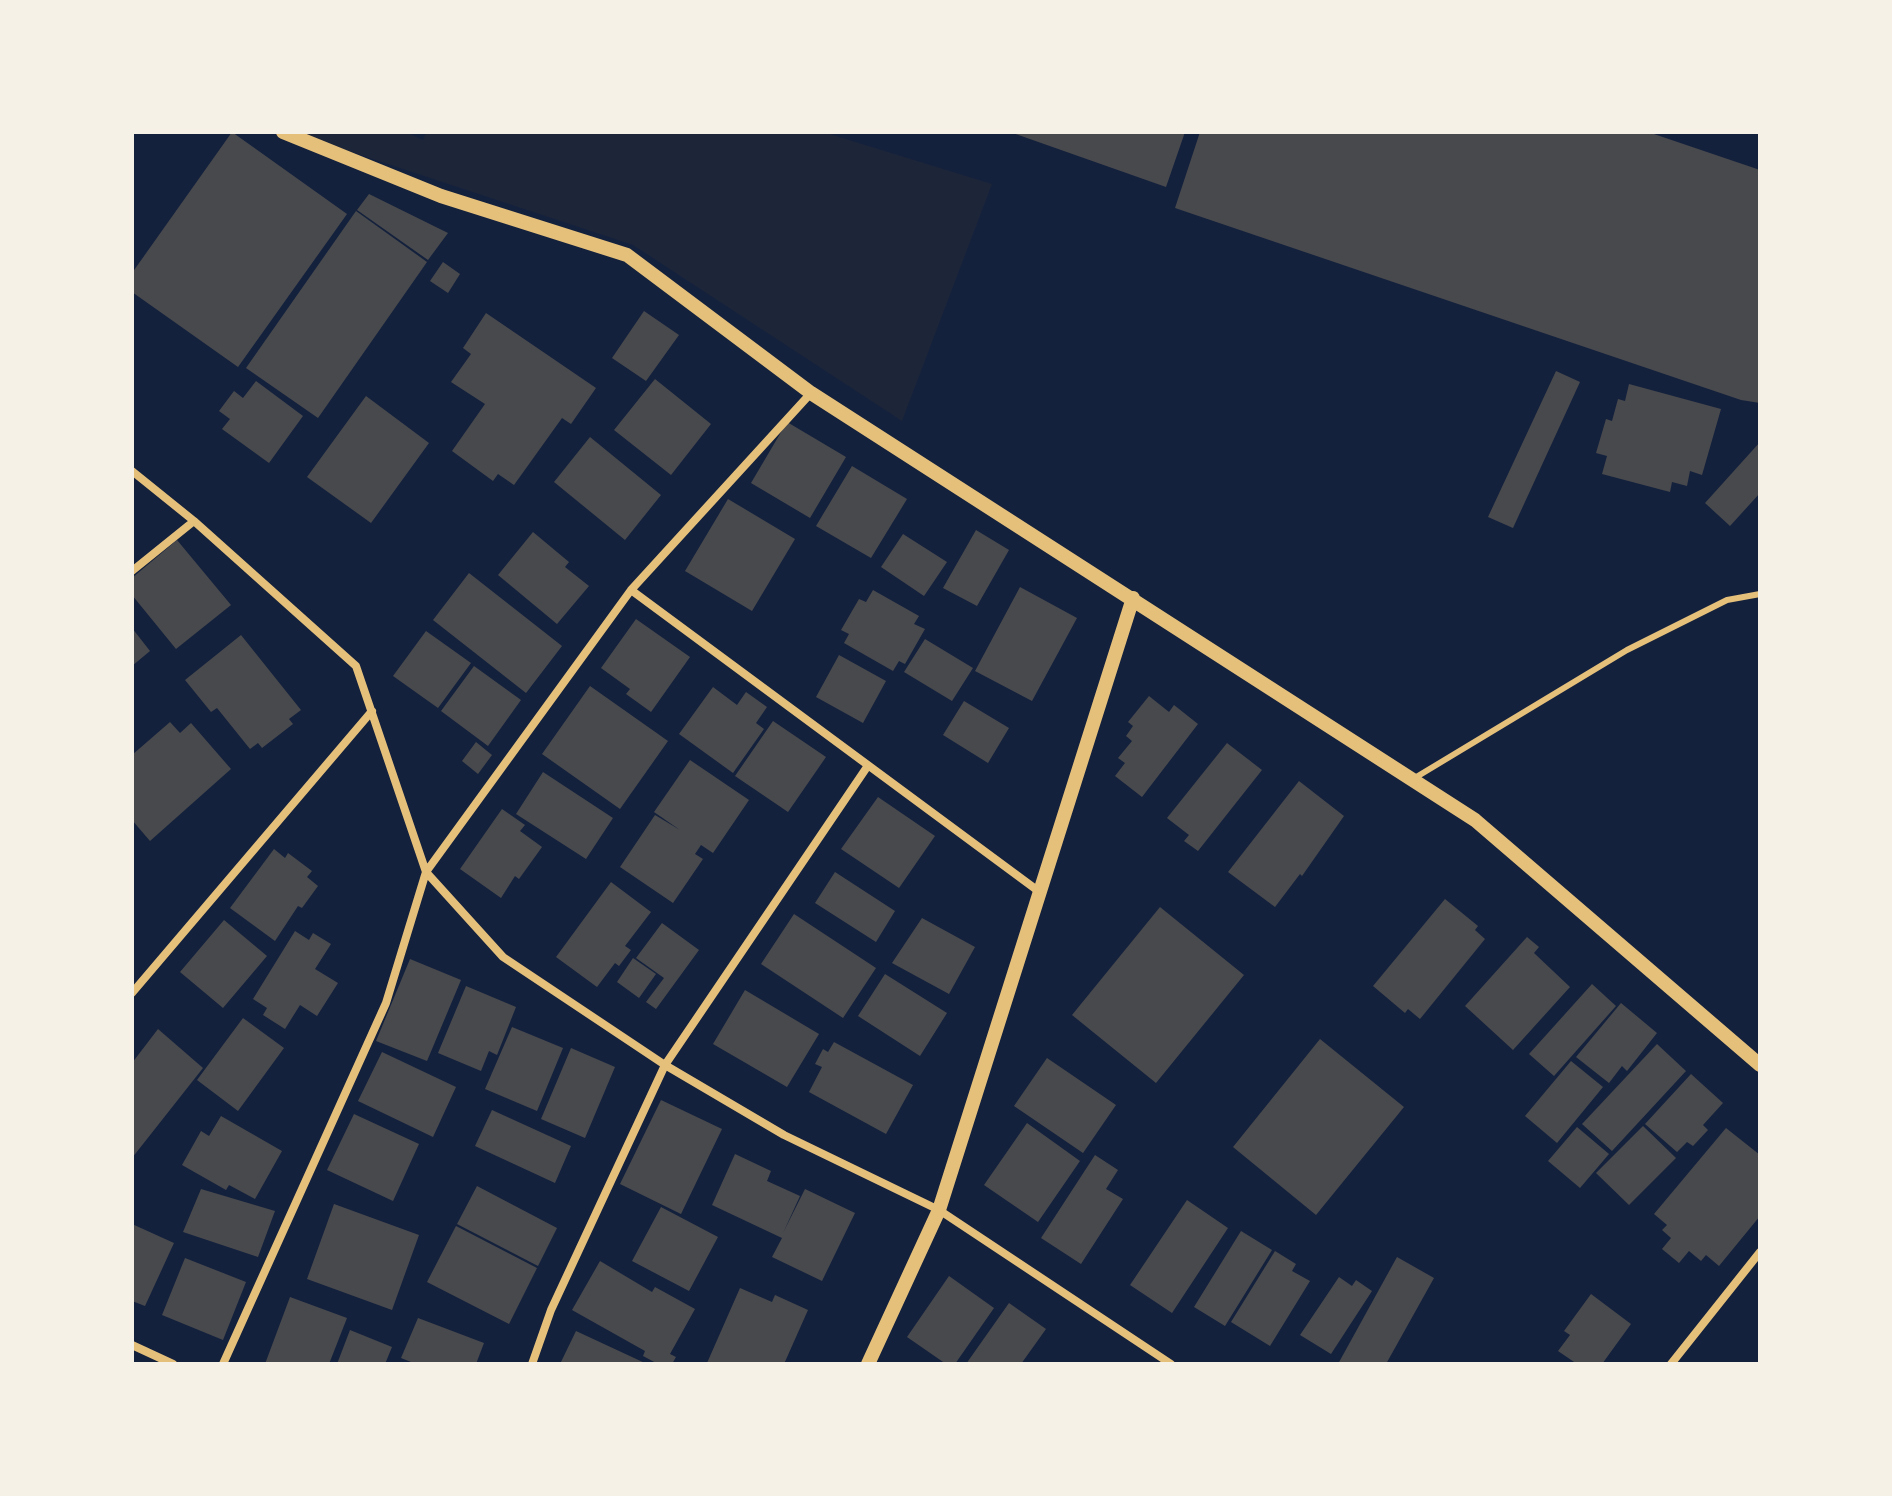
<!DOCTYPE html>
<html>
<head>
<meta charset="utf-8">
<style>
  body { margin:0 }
  #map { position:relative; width:1892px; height:1496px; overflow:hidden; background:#14213d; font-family:"Space Grotesk",sans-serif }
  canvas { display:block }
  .frame { position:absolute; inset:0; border:134px solid #f6f1e7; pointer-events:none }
</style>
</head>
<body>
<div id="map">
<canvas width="1892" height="1496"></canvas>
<div class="frame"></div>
</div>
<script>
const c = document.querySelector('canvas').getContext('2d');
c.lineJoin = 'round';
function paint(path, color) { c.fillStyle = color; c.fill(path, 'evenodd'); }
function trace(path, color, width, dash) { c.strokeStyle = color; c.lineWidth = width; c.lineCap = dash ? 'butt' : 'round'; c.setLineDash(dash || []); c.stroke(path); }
paint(new Path2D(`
  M 291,132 L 406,132 L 423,140 L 426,132 L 823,132 L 992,184 L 902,421 L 633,245 Z`), '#1d2539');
paint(new Path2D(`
  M 232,132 L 347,214 L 238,367 L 132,292 L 132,273 Z
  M 1010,132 L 1185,132 L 1166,187 Z
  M 1200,132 L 1648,132 L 1760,170 L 1760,403 L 1741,400 L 1175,208 Z
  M 369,194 L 448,233 L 428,260 L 357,210 Z
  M 356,211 L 427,262 L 318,418 L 246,368 Z
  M 443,262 L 460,274 L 448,293 L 430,281 Z
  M 644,311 L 679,335 L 646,381 L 612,358 Z
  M 486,313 L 596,388 L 571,424 L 562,418 L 514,485 L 498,474 L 493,481 L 452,451 L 485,404 L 451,382 L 471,354 L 463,348 Z
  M 1556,371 L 1580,382 L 1513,528 L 1488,517 Z
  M 655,379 L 711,424 L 671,475 L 614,430 Z
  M 256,381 L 303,416 L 269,463 L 222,429 L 230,419 L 219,411 L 234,391 L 243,398 Z
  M 1629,384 L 1721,409 L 1702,475 L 1690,471 L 1687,486 L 1672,482 L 1670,492 L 1602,474 L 1607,456 L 1596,453 L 1606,419 L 1612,421 L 1618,399 L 1625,401 Z
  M 366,396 L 429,443 L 371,523 L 307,477 Z
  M 787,422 L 846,457 L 810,518 L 751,483 Z
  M 590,437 L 661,495 L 625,540 L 554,482 Z
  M 1760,442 L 1760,493 L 1730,526 L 1705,503 Z
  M 852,466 L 907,499 L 871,558 L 816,526 Z
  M 728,499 L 795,539 L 752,611 L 685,571 Z
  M 976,530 L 1009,550 L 977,606 L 943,588 Z
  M 533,532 L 569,562 L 565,567 L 589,586 L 557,624 L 498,575 Z
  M 903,534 L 947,562 L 924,596 L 881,567 Z
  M 177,540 L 231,605 L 176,649 L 132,595 L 132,578 Z
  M 469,573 L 562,646 L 526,693 L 433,620 Z
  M 1020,587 L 1077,618 L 1032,701 L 975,671 Z
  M 873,590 L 919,616 L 914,624 L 925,629 L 905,664 L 899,661 L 893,671 L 844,643 L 849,634 L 841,630 L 859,599 L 866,602 Z
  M 636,619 L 690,657 L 651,712 L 626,694 L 630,689 L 601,668 Z
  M 132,628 L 150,651 L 132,666 Z
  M 426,631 L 471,663 L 438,708 L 393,676 Z
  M 241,635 L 301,710 L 289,719 L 293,724 L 262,748 L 258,743 L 250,749 L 217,708 L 211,712 L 185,680 Z
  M 925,639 L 973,668 L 952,701 L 904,672 Z
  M 839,655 L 886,681 L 863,723 L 816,697 Z
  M 474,666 L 521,700 L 488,746 L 441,711 Z
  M 590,686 L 668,741 L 620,809 L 542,754 Z
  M 713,687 L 737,705 L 746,692 L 767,707 L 756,723 L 764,729 L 733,773 L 679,734 Z
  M 1149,696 L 1169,712 L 1174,705 L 1198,724 L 1142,797 L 1115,776 L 1125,763 L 1118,758 L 1132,741 L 1126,736 L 1133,726 L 1128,722 Z
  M 964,701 L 1009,728 L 988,763 L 943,735 Z
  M 773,721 L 826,757 L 788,812 L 735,776 Z
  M 170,722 L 180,733 L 191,723 L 231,769 L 150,841 L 132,820 L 132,755 Z
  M 476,742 L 492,755 L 478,774 L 462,761 Z
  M 1227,743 L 1262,770 L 1198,851 L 1184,841 L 1189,835 L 1167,818 Z
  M 690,760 L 749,800 L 713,853 L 701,845 L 695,854 L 703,859 L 673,903 L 620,867 L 655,815 L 680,830 L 654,812 Z
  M 543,772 L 613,818 L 586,859 L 516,814 Z
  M 1299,781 L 1344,816 L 1302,876 L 1300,874 L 1275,907 L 1228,872 Z
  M 878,797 L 935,836 L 899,888 L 841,849 Z
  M 502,809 L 525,825 L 520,831 L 542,847 L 519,879 L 515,876 L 501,898 L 460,869 Z
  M 274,849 L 285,858 L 288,853 L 312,871 L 307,877 L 318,886 L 302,908 L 298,906 L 275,941 L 230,908 Z
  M 835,872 L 895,911 L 876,942 L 815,903 Z
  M 611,882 L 651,912 L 625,946 L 631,950 L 619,966 L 615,963 L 597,987 L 556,957 Z
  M 1445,899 L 1478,926 L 1475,930 L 1485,939 L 1420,1019 L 1408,1009 L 1405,1013 L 1373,986 Z
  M 1160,907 L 1244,975 L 1156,1083 L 1072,1015 Z
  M 794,914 L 876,968 L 843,1018 L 761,964 Z
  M 922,918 L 975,947 L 949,994 L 892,963 Z
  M 224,920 L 267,956 L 223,1008 L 180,972 Z
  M 662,923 L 699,950 L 656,1009 L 646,1002 L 664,978 L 636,958 Z
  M 295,931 L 309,940 L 313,933 L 331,944 L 315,969 L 338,983 L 317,1016 L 300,1005 L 285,1029 L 263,1015 L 267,1008 L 253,999 Z
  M 1527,937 L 1539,947 L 1534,953 L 1570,987 L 1513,1050 L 1465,1006 Z
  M 633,958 L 656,974 L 639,998 L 617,982 Z
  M 410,959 L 461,980 L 427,1061 L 376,1041 Z
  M 885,974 L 947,1013 L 920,1056 L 858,1016 Z
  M 1592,984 L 1616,1006 L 1554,1076 L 1529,1054 Z
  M 466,986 L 516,1007 L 497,1055 L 489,1051 L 481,1071 L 438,1053 Z
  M 745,990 L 819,1034 L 787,1087 L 713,1044 Z
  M 1621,1003 L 1657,1033 L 1627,1071 L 1622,1066 L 1609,1083 L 1576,1057 Z
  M 243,1018 L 284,1048 L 238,1111 L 197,1080 Z
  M 512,1027 L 563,1048 L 537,1111 L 485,1089 Z
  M 158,1029 L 203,1068 L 132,1158 L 132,1063 Z
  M 1320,1039 L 1404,1107 L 1316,1215 L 1233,1147 Z
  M 834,1042 L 913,1085 L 886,1134 L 809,1092 L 822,1067 L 815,1064 L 823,1049 L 828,1052 Z
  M 1657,1044 L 1686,1071 L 1612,1151 L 1582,1124 Z
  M 571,1048 L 615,1067 L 585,1138 L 541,1119 Z
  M 382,1052 L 456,1087 L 433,1137 L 358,1101 Z
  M 1047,1058 L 1116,1105 L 1083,1153 L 1014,1106 Z
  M 1571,1061 L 1603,1087 L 1557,1143 L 1525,1116 Z
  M 1691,1074 L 1723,1103 L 1703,1125 L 1708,1130 L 1693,1146 L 1687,1142 L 1677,1152 L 1645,1124 Z
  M 661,1100 L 722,1129 L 681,1214 L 620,1184 Z
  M 492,1110 L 571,1146 L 555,1183 L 475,1146 Z
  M 354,1114 L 419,1144 L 393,1201 L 327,1170 Z
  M 221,1116 L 282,1151 L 255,1199 L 229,1185 L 226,1190 L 182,1165 L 201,1131 L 209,1136 Z
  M 1027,1123 L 1080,1161 L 1038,1222 L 984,1185 Z
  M 1643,1126 L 1676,1158 L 1629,1205 L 1596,1173 Z
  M 1577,1127 L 1609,1154 L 1580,1188 L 1548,1161 Z
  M 1726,1128 L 1760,1155 L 1760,1216 L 1719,1266 L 1706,1255 L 1701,1261 L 1689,1251 L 1679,1263 L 1662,1249 L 1671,1238 L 1662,1230 L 1667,1225 L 1654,1214 Z
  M 735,1154 L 771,1171 L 767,1181 L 800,1196 L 783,1233 L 805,1189 L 855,1213 L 822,1281 L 772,1257 L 782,1238 L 712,1205 Z
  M 1095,1155 L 1118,1170 L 1106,1189 L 1123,1199 L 1081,1264 L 1041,1238 Z
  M 477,1186 L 557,1228 L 538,1266 L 457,1224 Z
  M 201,1189 L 275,1211 L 258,1257 L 183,1232 Z
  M 1187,1200 L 1228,1228 L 1172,1313 L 1130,1285 Z
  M 334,1204 L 419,1235 L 392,1310 L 307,1279 Z
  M 661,1207 L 718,1237 L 689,1291 L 632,1261 Z
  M 132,1224 L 174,1243 L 145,1306 L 132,1301 Z
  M 456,1226 L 537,1268 L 509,1324 L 427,1282 Z
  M 1241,1231 L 1272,1250 L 1225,1326 L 1194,1307 Z
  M 1275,1251 L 1296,1264 L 1292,1271 L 1310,1281 L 1270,1346 L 1231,1322 Z
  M 1397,1257 L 1434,1278 L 1386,1364 L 1338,1364 Z
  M 185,1258 L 246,1282 L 223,1340 L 162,1315 Z
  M 600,1261 L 652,1292 L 655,1287 L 695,1309 L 670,1354 L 676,1357 L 672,1364 L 658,1364 L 643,1356 L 645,1351 L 572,1310 Z
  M 949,1276 L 994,1308 L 955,1364 L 946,1364 L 907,1337 Z
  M 1339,1277 L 1352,1286 L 1356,1280 L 1372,1291 L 1331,1354 L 1300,1335 Z
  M 740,1288 L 772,1302 L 775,1295 L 808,1310 L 784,1364 L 707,1363 Z
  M 1591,1294 L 1631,1324 L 1602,1364 L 1577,1364 L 1558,1351 L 1570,1335 L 1564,1331 Z
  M 290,1297 L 347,1318 L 329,1364 L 265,1364 Z
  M 1009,1303 L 1046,1329 L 1021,1364 L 966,1364 Z
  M 418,1318 L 484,1343 L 476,1364 L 416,1364 L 401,1358 Z
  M 350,1330 L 392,1347 L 385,1364 L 337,1364 Z
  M 576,1331 L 647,1364 L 560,1364 Z`), '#48494c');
trace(new Path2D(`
  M 1413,779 L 1627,650 L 1727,600 L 1760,594`), '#e5c07b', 6);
trace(new Path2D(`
  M 132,471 L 194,521 L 356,666 L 426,872 L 503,957 L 665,1065 L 784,1135 L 939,1210 L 1171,1364
  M 132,571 L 194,521
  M 631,590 L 1041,893
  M 132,993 L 372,711
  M 132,1345 L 173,1364
  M 223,1364 L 386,1003 L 426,872 L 631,590 L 811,393
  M 532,1364 L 551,1310 L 665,1065 L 867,767
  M 1671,1364 L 1760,1252`), '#e5c07b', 8);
trace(new Path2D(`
  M 283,132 L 441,196 L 627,255 L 811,393 L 1475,820 L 1760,1065
  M 868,1364 L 939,1210 L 1133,598`), '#e5c07b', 14);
</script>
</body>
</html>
